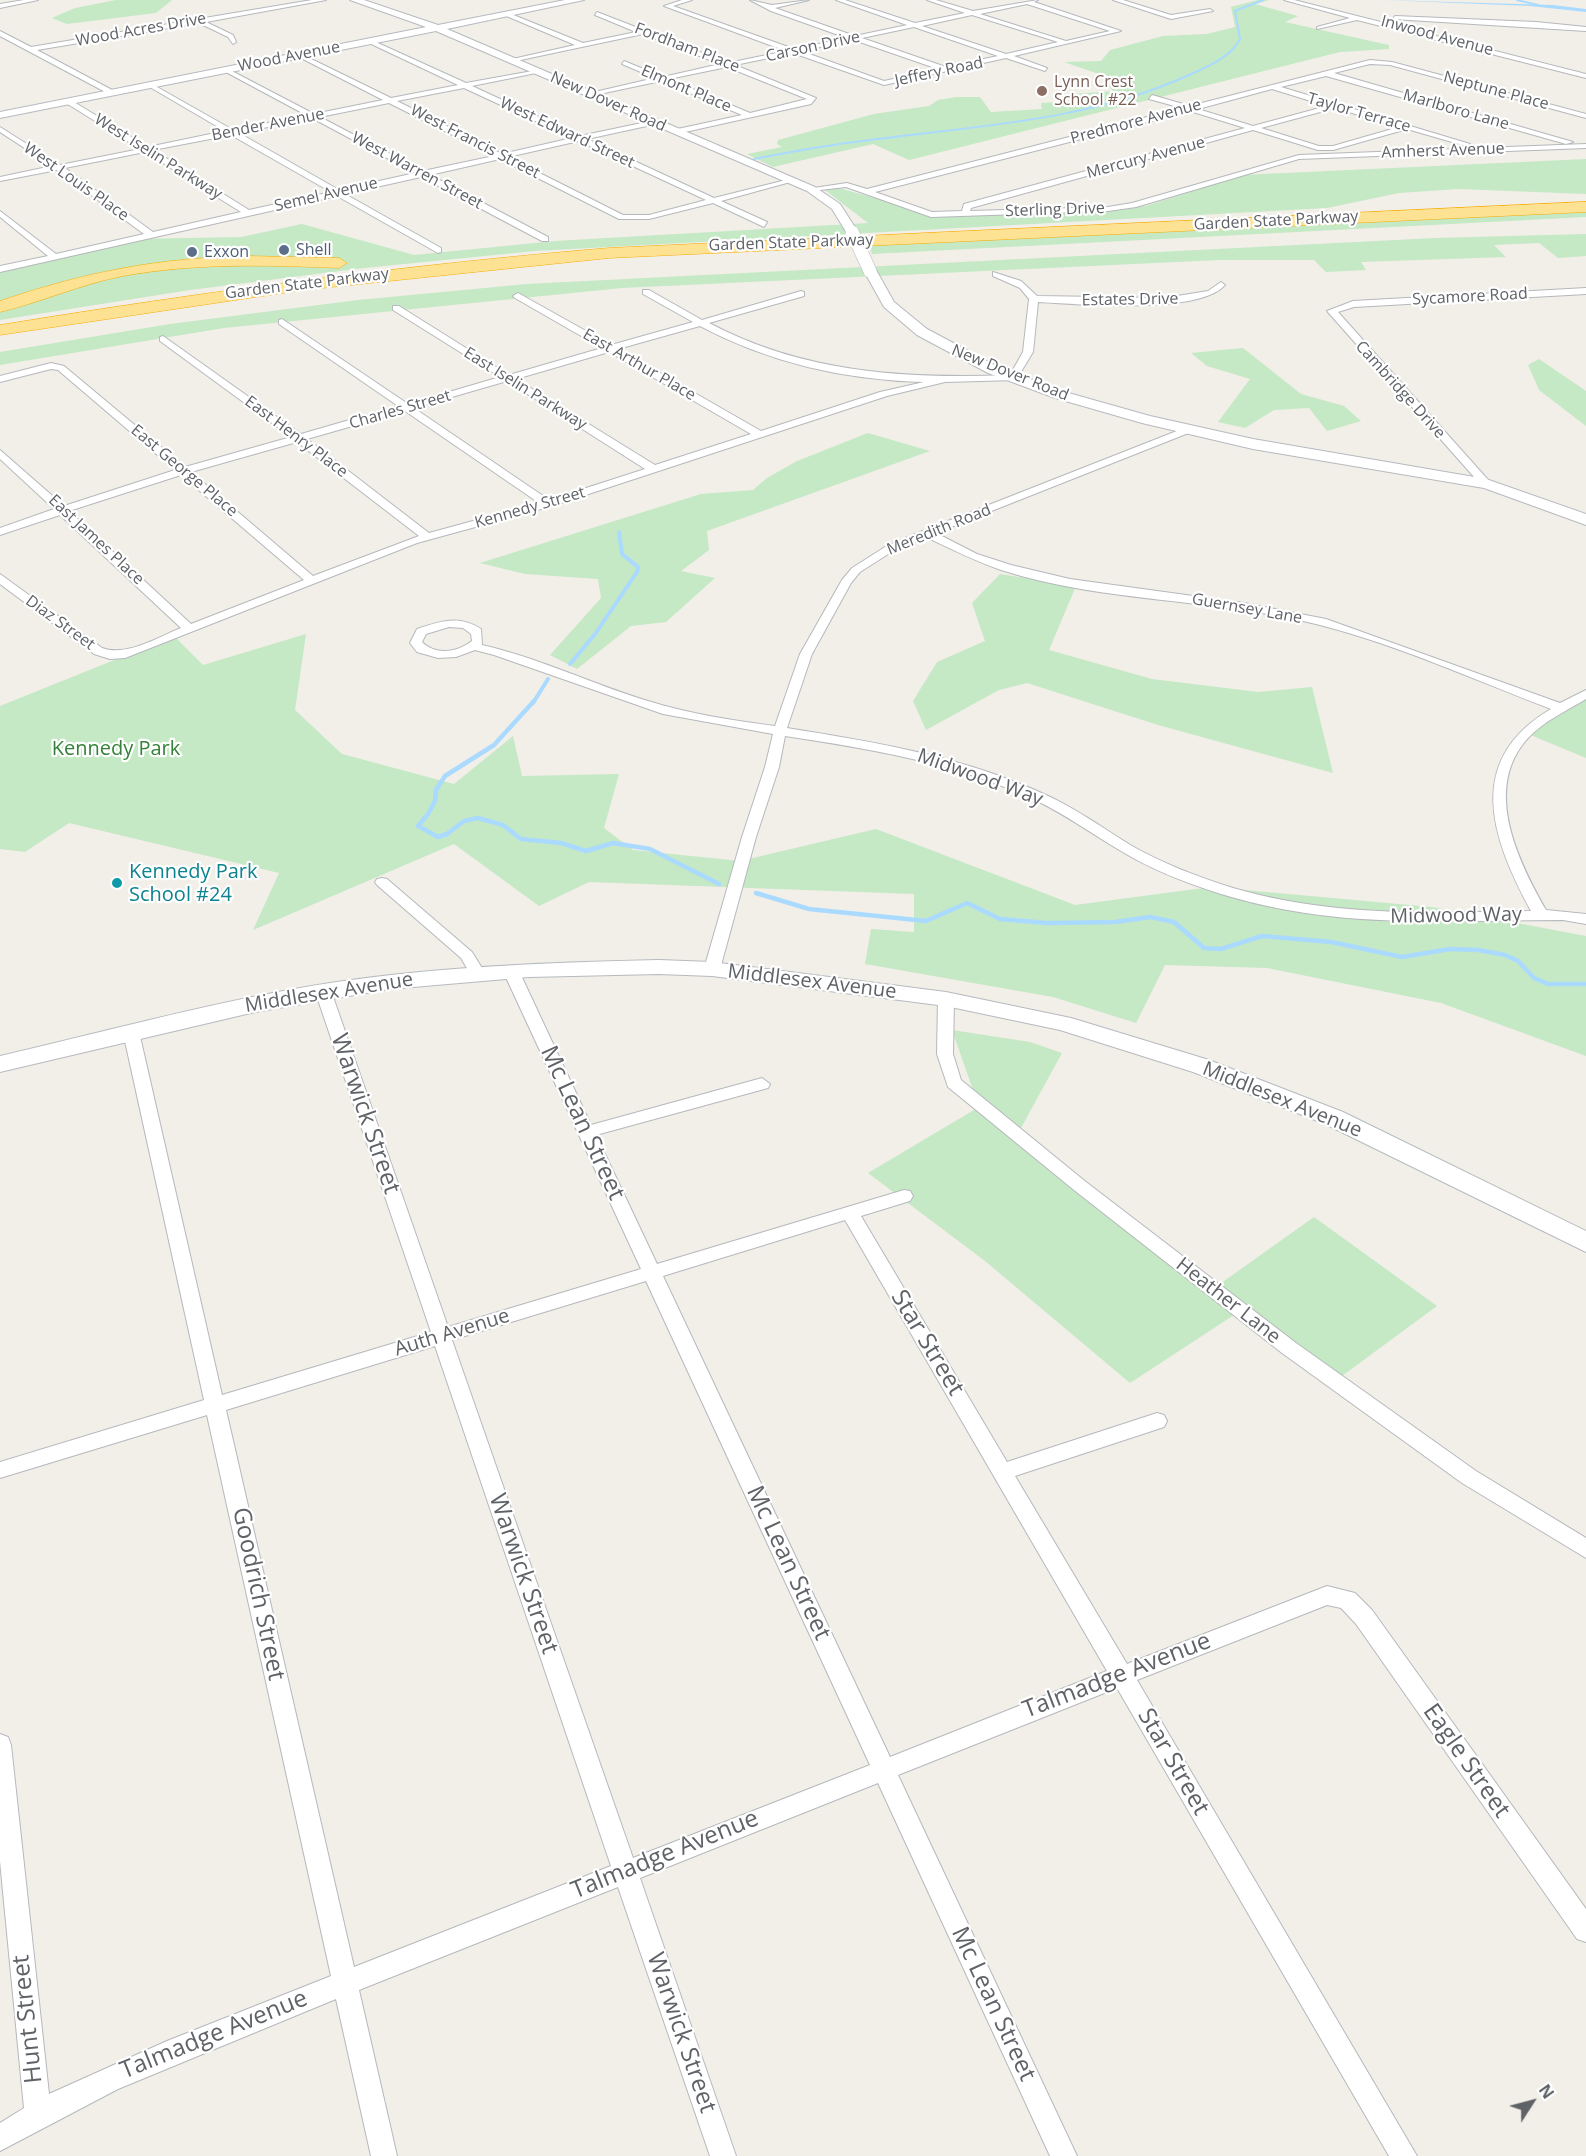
<!DOCTYPE html>
<html>
<head>
<meta charset="utf-8">
<style>
  body { margin:0 }
  #map { position:relative; width:1586px; height:2156px; overflow:hidden; background:#f1efe8; font-family:"Open Sans",sans-serif }
  canvas { display:block }
  .north { position:absolute; left:1502px; top:2072px; width:60px; height:60px; -webkit-text-stroke:4px #fff; paint-order:stroke; rotate:54deg; font-size:16px; font-weight:700; line-height:24px; text-align:center; color:#5f6368 }
  .north::after { content:''; display:block; margin:auto; width:21px; height:27px; background:#5f6368; clip-path:polygon(50% 0,100% 100%,50% 72%,0 100%) }
</style>
</head>
<body>
<div id="map">
<canvas width="1586" height="2156"></canvas>
<div class="north">N</div>
</div>
<script>
const c = document.querySelector('canvas').getContext('2d');
c.lineJoin = 'round';
function paint(path, color) { c.fillStyle = color; c.fill(path, 'evenodd'); }
function trace(path, color, width, dash) { c.strokeStyle = color; c.lineWidth = width; c.lineCap = dash ? 'butt' : 'round'; c.setLineDash(dash || []); c.stroke(path); }
function write(font, color, halo, rows, align = 'center') {
  c.font = font + ' "Open Sans",sans-serif'; c.lineWidth = 4.5; c.setLineDash([]); c.textBaseline = 'middle'; c.strokeStyle = halo; c.fillStyle = color; for (const [text, x, y, turn = 0] of rows) {
    c.save(); c.translate(x, y); c.rotate((+turn || 0) * Math.PI / 180); c.textAlign = isNaN(turn) ? turn : align; if (halo) c.strokeText(text, 0, 0); c.fillText(text, 0, 0); c.restore();
  }
}
paint(new Path2D(`
  M 116,0 L 172,0 L 156,13 L 67,24 L 52,18 L 75,8 Z
  M 1258,0 L 1269,0 L 1255,4 L 1298,16 L 1285,22 L 1389,45 L 1389,49 L 1340,52 L 909,160 L 873,144 L 773,167 L 747,154 L 782,147 L 777,144 L 778,140 L 874,114 L 929,106 L 938,100 L 956,97 L 980,97 L 991,112 L 1042,109 L 1041,103 L 1075,101 L 1073,94 L 1113,91 L 1099,74 L 1064,62 L 1101,61 L 1110,50 L 1163,36 L 1207,34 L 1235,27 L 1231,7 Z
  M 1586,159 L 1586,194 L 1458,189 L 1399,193 L 1327,208 L 535,251 L 364,268 L 190,290 L 0,320 L 0,270 L 135,239 L 241,237 L 302,224 L 414,255 L 555,241 L 868,223 L 825,190 L 835,187 L 936,215 L 1092,211 L 1146,206 L 1242,175 Z
  M 1586,212 L 1586,217 L 872,254 L 868,244 Z
  M 1586,234 L 1586,256 L 1558,258 L 1539,243 L 1494,245 L 1506,257 L 1361,262 L 1366,270 L 1326,272 L 1314,260 L 1219,260 L 622,288 L 224,328 L 0,365 L 0,352 L 170,324 L 358,300 L 527,284 L 1435,238 Z
  M 1243,348 L 1301,394 L 1344,406 L 1361,421 L 1327,431 L 1309,408 L 1274,410 L 1245,428 L 1218,422 L 1250,379 L 1207,366 L 1191,353 Z
  M 1539,359 L 1586,391 L 1586,426 L 1539,390 L 1528,365 Z
  M 868,433 L 930,451 L 707,531 L 709,550 L 681,571 L 715,578 L 666,622 L 631,626 L 577,669 L 550,655 L 601,598 L 598,579 L 525,574 L 480,563 L 701,494 L 753,490 L 767,478 L 797,461 Z
  M 1000,574 L 1076,586 L 1049,650 L 1152,679 L 1258,692 L 1312,687 L 1333,773 L 1158,725 L 1027,683 L 999,690 L 926,730 L 913,701 L 937,662 L 985,641 L 972,603 Z
  M 306,634 L 295,710 L 342,754 L 454,784 L 513,736 L 522,776 L 619,774 L 604,828 L 633,850 L 740,861 L 876,829 L 1075,905 L 1211,887 L 1432,907 L 1586,936 L 1586,1056 L 1441,1003 L 1267,968 L 1165,965 L 1136,1023 L 1053,997 L 865,964 L 871,929 L 914,932 L 914,894 L 589,882 L 539,906 L 454,844 L 253,930 L 279,873 L 69,823 L 25,852 L 0,849 L 0,706 L 174,636 L 203,665 Z
  M 1586,689 L 1586,758 L 1521,731 Z
  M 952,1030 L 1030,1042 L 1062,1053 L 1016,1137 L 1210,1291 L 1314,1217 L 1437,1306 L 1327,1387 L 1237,1313 L 1130,1383 L 985,1261 L 868,1173 L 979,1107 Z`), '#c5e8c5');
paint(new Path2D(`
  M 1383,0 L 1553,5 L 1586,9 L 1586,12 L 1530,6 Z`), '#aadaff');
trace(new Path2D(`
  M 1517,0 L 1538,5
  M 754,159 C 790,152 826,145 862,141 C 973,126 1086,122 1189,75 C 1207,67 1230,58 1240,39 L 1235,11 L 1263,0`), '#aadaff', 2);
trace(new Path2D(`
  M 570,664 L 595,634 L 637,572 L 638,567 L 622,554 L 619,532
  M 533,703 L 548,679`), '#aadaff', 4);
trace(new Path2D(`
  M 534,701 L 494,745 L 445,776 L 436,790 L 435,801 L 428,814 L 418,826 L 438,837 L 447,834 L 464,821 L 478,818 L 503,825 L 521,839 L 561,843 L 586,851 L 613,843 L 650,849 L 719,884
  M 756,893 L 809,909 L 926,921 L 967,903 L 1000,919 L 1047,923 L 1115,922 L 1150,917 L 1174,922 L 1204,948 L 1221,949 L 1262,936 L 1331,942 L 1402,957 L 1450,949 L 1478,950 L 1505,955 L 1518,961 L 1534,978 L 1548,984 L 1586,984`), '#aadaff', 4.5);
const street = new Path2D(`
  M 24,0 L 38,0 L 0,8 L 0,4 Z
  M 312,0 L 326,0 L 206,22 L 233,35 L 236,42 L 233,44 L 228,37 L 199,23 L 37,50 L 114,91 L 111,95 L 0,36 L 0,31 L 31,47 Z
  M 682,0 L 692,0 L 673,6 L 794,49 L 847,38 L 771,11 L 750,0 L 772,5 L 809,0 L 775,8 L 855,36 L 907,25 L 836,0 L 845,0 L 915,23 L 965,13 L 927,0 L 936,0 L 973,11 L 1038,0 L 1034,2 L 1121,31 L 1014,56 L 1047,68 L 1045,71 L 1006,58 L 884,85 L 793,53 L 735,65 L 816,98 L 811,104 L 676,134 L 673,130 L 742,115 L 661,81 L 590,96 L 586,94 L 655,78 L 622,64 L 624,61 L 663,77 L 720,64 L 643,34 L 511,62 L 508,60 L 575,45 L 504,15 L 506,12 L 583,43 L 636,32 L 595,15 L 597,12 L 728,63 L 786,51 L 664,6 ZM 1027,4 L 1110,31 L 1066,41 L 980,14 ZM 972,15 L 1058,42 L 1006,54 L 922,26 ZM 914,27 L 998,56 L 946,67 L 862,38 ZM 854,40 L 938,69 L 884,81 L 801,51 ZM 727,67 L 807,99 L 750,113 L 669,79 Z
  M 1113,0 L 1123,0 L 1171,15 L 1210,9 L 1213,11 L 1171,19 Z
  M 1284,0 L 1294,0 L 1586,74 L 1586,78 L 1357,20 L 1317,29 L 1317,27 L 1350,18 Z
  M 1395,16 L 1536,22 L 1586,27 L 1586,31 L 1393,19 Z
  M 369,39 L 466,83 L 538,70 L 536,73 L 472,86 L 580,136 L 656,120 L 656,124 L 587,139 L 714,198 L 790,179 L 794,181 L 721,201 L 767,222 L 764,227 L 713,203 L 649,219 L 619,219 L 500,159 L 430,175 L 548,237 L 548,241 L 542,241 L 421,177 L 345,194 L 441,248 L 441,252 L 438,253 L 337,196 L 0,272 L 0,266 L 48,256 L 0,217 L 0,211 L 56,254 L 144,234 L 57,170 L 0,181 L 0,177 L 52,166 L 0,132 L 0,127 L 60,165 L 140,149 L 66,103 L 69,99 L 148,147 L 225,131 L 148,86 L 150,83 L 233,130 L 306,115 L 224,71 L 226,68 L 314,114 L 383,100 L 297,56 L 299,53 L 391,98 L 458,85 L 367,42 ZM 464,88 L 572,138 L 502,154 L 397,101 ZM 389,103 L 494,156 L 423,171 L 320,117 ZM 312,118 L 415,173 L 339,190 L 239,133 ZM 231,135 L 331,192 L 249,210 L 153,150 ZM 579,141 L 706,200 L 649,215 L 623,215 L 508,157 ZM 145,152 L 241,212 L 153,232 L 65,168 Z
  M 1370,60 L 1392,62 L 1586,114 L 1586,118 L 1390,65 L 1370,64 L 1334,73 L 1573,142 L 1566,144 L 1326,76 L 1281,87 L 1470,144 L 1466,146 L 1407,129 L 1333,150 L 1318,150 L 1253,130 L 971,208 L 970,211 L 1108,207 L 1132,203 L 1299,155 L 1586,144 L 1586,148 L 1299,159 L 1136,207 L 1108,211 L 931,217 L 846,187 L 811,191 L 807,189 L 847,183 L 867,189 L 1182,108 L 1149,99 L 1152,95 L 1190,106 ZM 1272,89 L 1327,106 L 1253,126 L 1198,109 ZM 1335,108 L 1399,127 L 1333,146 L 1319,146 L 1261,128 ZM 1190,111 L 1245,128 L 964,204 L 962,211 L 932,212 L 875,192 Z
  M 993,272 L 1021,281 L 1037,296 L 1165,298 L 1208,291 L 1221,282 L 1225,285 C 1198,315 1080,304 1038,302 L 1033,352 L 1016,380 L 945,382 L 887,396 L 552,506 L 417,543 L 125,658 L 110,659 L 94,654 L 0,584 L 0,574 L 102,648 C 127,657 158,637 181,628 L 60,515 L 0,535 L 0,528 L 54,509 L 0,459 L 0,450 L 64,506 L 175,470 L 58,370 L 51,369 L 0,382 L 0,376 L 51,363 L 64,366 L 185,467 L 291,437 L 160,341 L 160,337 L 163,336 L 301,434 L 398,406 L 279,324 L 279,320 L 282,319 L 408,404 L 500,377 L 393,310 L 393,306 L 399,306 L 509,375 L 602,348 L 515,298 L 513,296 L 518,293 L 611,345 L 693,322 L 643,294 L 643,290 L 649,290 L 702,320 L 801,291 L 804,292 L 804,296 L 709,323 C 803,373 905,379 1010,375 L 1023,352 L 1029,299 L 1020,288 L 993,276 ZM 700,326 C 770,363 845,380 924,382 L 880,392 L 761,431 L 618,349 ZM 609,352 L 751,434 L 655,465 L 516,379 ZM 507,381 L 645,469 L 549,500 L 414,408 ZM 405,411 L 539,503 L 429,533 L 307,439 ZM 297,442 L 419,536 L 313,576 L 191,472 ZM 181,475 L 304,580 L 191,624 L 69,511 Z
  M 1586,288 L 1586,294 L 1354,307 L 1338,312 L 1490,482 L 1490,486 L 1482,486 L 1327,311 L 1353,301 Z
  M 1187,427 L 1191,428 L 1191,432 L 936,533 L 977,554 L 1011,565 L 1070,579 L 1244,603 L 1326,619 L 1560,703 L 1586,690 L 1586,699 C 1566,711 1544,721 1528,738 C 1482,788 1518,861 1546,910 L 1586,914 L 1586,924 L 1563,920 C 1443,920 1338,930 1221,894 C 1186,883 1152,870 1121,851 C 1092,834 1065,814 1035,800 C 956,763 871,749 785,736 L 779,767 L 756,837 L 720,969 L 712,974 L 704,969 L 742,837 L 765,767 L 773,734 L 663,714 L 494,655 L 475,650 L 456,657 L 438,658 L 417,652 L 410,643 L 417,629 C 441,621 459,615 481,629 L 482,645 C 539,658 592,684 648,701 C 689,714 732,720 775,726 L 800,654 L 842,580 L 852,568 L 885,547 L 915,534 ZM 926,537 C 951,549 975,561 1001,570 C 1104,603 1215,598 1320,625 C 1398,645 1475,680 1551,709 C 1464,760 1491,837 1531,911 C 1430,913 1331,917 1233,888 C 1198,877 1164,864 1132,846 C 1104,829 1077,809 1046,795 C 965,757 875,742 787,728 L 812,654 L 851,583 L 860,572 L 893,551 ZM 449,627 L 463,628 L 471,634 L 472,641 C 458,652 436,656 422,642 L 426,634 Z
  M 382,878 L 387,879 L 472,952 L 485,973 L 482,977 L 472,977 L 461,958 L 377,885 L 375,882 L 377,879 Z
  M 511,966 L 519,971 L 591,1125 L 762,1078 L 770,1084 L 768,1088 L 596,1135 L 657,1264 L 904,1190 L 910,1191 L 913,1196 L 910,1201 L 861,1216 L 1007,1462 L 1157,1413 L 1164,1415 L 1167,1421 L 1164,1427 L 1015,1476 L 1127,1664 L 1327,1586 L 1355,1593 L 1372,1610 L 1586,1909 L 1586,1942 L 1577,1939 L 1356,1624 L 1341,1608 L 1327,1605 L 1137,1680 L 1417,2156 L 1389,2156 L 1117,1688 L 898,1775 L 1077,2156 L 1050,2156 L 878,1783 L 640,1878 L 736,2156 L 710,2156 L 618,1887 L 359,1990 L 397,2156 L 371,2156 L 336,1999 L 118,2089 L 0,2151 L 0,2123 L 24,2108 L 0,1861 L 0,1734 L 8,1737 L 11,1745 L 49,2094 L 167,2041 L 331,1976 L 207,1415 L 0,1478 L 0,1462 L 204,1400 L 123,1032 L 131,1027 L 139,1032 L 222,1395 L 431,1332 L 315,991 L 317,987 L 329,987 L 331,991 L 448,1327 L 641,1269 L 503,971 ZM 845,1220 L 1107,1671 L 890,1757 L 663,1276 ZM 646,1281 L 870,1765 L 633,1858 L 452,1340 ZM 435,1346 L 611,1866 L 354,1967 L 226,1410 Z
  M 946,994 L 954,999 L 953,1054 L 961,1080 L 1086,1182 L 1296,1343 L 1476,1471 L 1586,1538 L 1586,1558 L 1462,1483 L 1282,1353 L 1074,1190 L 948,1087 L 937,1054 L 938,999 Z`);
const secondary = new Path2D(`
  M 350,0 L 364,0 L 438,25 L 565,0 L 584,0 L 447,29 L 815,187 L 840,204 L 858,232 L 848,235 L 832,209 L 807,191 L 436,31 L 0,118 L 0,112 L 426,27 Z
  M 870,267 L 875,268 L 894,302 L 927,329 L 998,367 L 1065,392 L 1150,416 L 1253,439 L 1486,479 L 1586,514 L 1586,525 L 1484,488 L 1253,449 L 1142,423 L 1055,398 L 988,373 L 917,335 L 884,307 L 864,271 Z
  M 659,960 L 712,962 L 946,992 L 1071,1018 L 1209,1060 L 1343,1112 L 1586,1231 L 1586,1252 L 1325,1124 L 1193,1072 L 1060,1030 L 946,1006 L 712,976 L 659,974 L 529,977 L 390,989 L 255,1012 L 0,1072 L 0,1056 C 129,1026 259,989 391,975 C 480,965 570,962 659,960 Z`);
const highway = new Path2D(`
  M 1586,202 L 1586,212 L 609,258 L 303,290 L 0,335 L 0,325 C 202,292 405,265 609,248 Z
  M 248,256 L 339,258 L 347,263 L 339,268 C 268,265 194,263 123,276 C 81,284 42,302 0,312 L 0,301 C 86,272 157,258 248,256 Z`);
trace(street, '#b5b8bc', 2);
trace(secondary, '#b6babf', 2);
trace(highway, '#f9ab00', 1);
paint(street, '#fff');
paint(secondary, '#fff');
paint(highway, '#fde293');
const secondaryBridge = new Path2D(`
  M 852,232 L 870,271`);
trace(secondaryBridge, '#b6babf', 14, []);
trace(secondaryBridge, '#fff', 13);
for (const [x, y, r, color] of [
  [1042,91,6,"#8d6e63"],
  [284,250,6,"#5c6f8a"],
  [192,252,6,"#5c6f8a"],
  [117,883,6,"#0f9aa8"]
]) { const dot = new Path2D(); dot.arc(x, y, r, 0, 2 * Math.PI); c.fillStyle = color; c.fill(dot); trace(dot, '#fff', 2); }
write('16px', '#5f6368', '#fff', [
  ["Wood Acres Drive",141,30,-10],
  ["Inwood Avenue",1437,36,15],
  ["Carson Drive",813,47,-12],
  ["Fordham Place",687,48,21],
  ["Wood Avenue",289,57,-11],
  ["Jeffery Road",939,72,-12],
  ["Elmont Place",686,89,23],
  ["Neptune Place",1496,91,15],
  ["New Dover Road",608,102,24],
  ["Marlboro Lane",1456,110,16],
  ["Taylor Terrace",1359,113,16],
  ["Predmore Avenue",1136,122,-15],
  ["Bender Avenue",268,125,-11],
  ["West Edward Street",567,133,25],
  ["West Francis Street",475,142,27],
  ["Amherst Avenue",1443,151,-2],
  ["West Iselin Parkway",158,157,32],
  ["Mercury Avenue",1146,158,-15],
  ["West Warren Street",417,171,28],
  ["West Louis Place",76,182,35],
  ["Semel Avenue",326,195,-13],
  ["Sterling Drive",1055,210,-2],
  ["Garden State Parkway",1276,221,-3],
  ["Garden State Parkway",791,243,-2],
  ["Garden State Parkway",307,284,-7],
  ["Sycamore Road",1470,297,-3],
  ["Estates Drive",1130,300,-1],
  ["East Arthur Place",639,365,30],
  ["New Dover Road",1010,373,22],
  ["East Iselin Parkway",525,389,32],
  ["Cambridge Drive",1400,390,48],
  ["Charles Street",400,410,-16],
  ["East Henry Place",296,437,37],
  ["East George Place",184,471,40],
  ["Kennedy Street",530,508,-16],
  ["Meredith Road",939,530,-22],
  ["East James Place",96,540,43],
  ["Guernsey Lane",1247,609,10],
  ["Diaz Street",60,623,36]
]);
write('16px', '#785e54', '#fff', [
  ["Lynn Crest",1054,82],
  ["School #22",1054,100]
], 'left');
write('16px', '#4e5e75', '#fff', [
  ["Shell",296,250],
  ["Exxon",204,252]
], 'left');
write('20px', '#348238', '#fff', [
  ["Kennedy Park",116,749]
]);
write('20px', '#5f6368', '#fff', [
  ["Midwood Way",980,778,20],
  ["Midwood Way",1456,916,-1],
  ["Middlesex Avenue",812,982,7],
  ["Middlesex Avenue",329,993,-9],
  ["Middlesex Avenue",1282,1100,22],
  ["Heather Lane",1228,1301,38],
  ["Auth Avenue",452,1333,-17]
]);
write('20px', '#0d838f', '#fff', [
  ["Kennedy Park",129,872],
  ["School #24",129,895]
], 'left');
write('24px', '#5f6368', '#fff', [
  ["Warwick Street",365,1114,71],
  ["Mc Lean Street",582,1123,65],
  ["Star Street",927,1343,59],
  ["Mc Lean Street",788,1563,65],
  ["Warwick Street",523,1574,71],
  ["Goodrich Street",258,1594,78],
  ["Talmadge Avenue",1117,1676,-21],
  ["Eagle Street",1466,1761,55],
  ["Star Street",1173,1762,60],
  ["Talmadge Avenue",665,1855,-22],
  ["Mc Lean Street",993,2004,65],
  ["Hunt Street",28,2019,-96],
  ["Warwick Street",681,2033,71],
  ["Talmadge Avenue",214,2035,-22]
]);
</script>
</body>
</html>
